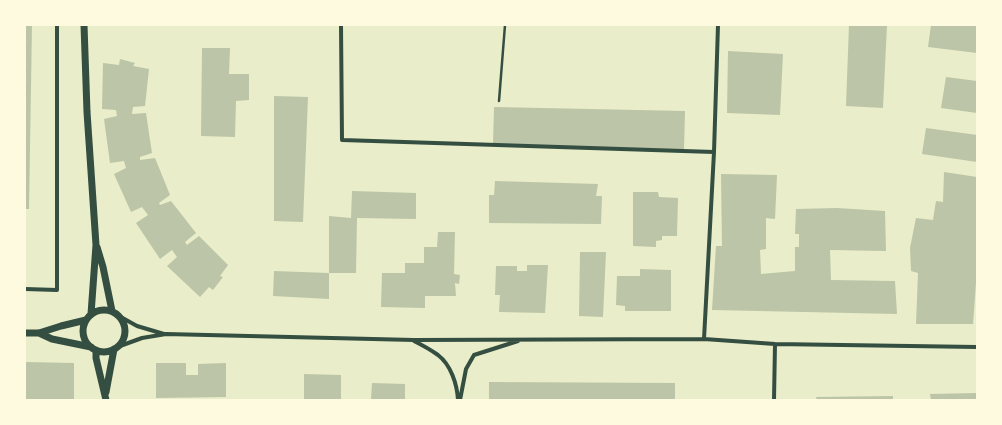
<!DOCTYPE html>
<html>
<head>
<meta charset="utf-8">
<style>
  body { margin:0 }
  #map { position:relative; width:1002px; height:425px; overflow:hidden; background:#e9edc9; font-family:Cabin,sans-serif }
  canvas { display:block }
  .frame { position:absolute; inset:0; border:26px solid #fefae0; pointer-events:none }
</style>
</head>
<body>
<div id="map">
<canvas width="1002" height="425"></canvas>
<div class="frame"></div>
</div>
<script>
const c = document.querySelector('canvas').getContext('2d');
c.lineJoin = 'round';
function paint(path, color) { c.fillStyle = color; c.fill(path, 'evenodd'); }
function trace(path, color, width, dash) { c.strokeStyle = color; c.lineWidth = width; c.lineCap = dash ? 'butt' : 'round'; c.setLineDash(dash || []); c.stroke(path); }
paint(new Path2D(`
  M 25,25 L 32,25 L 29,209 L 25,209 Z
  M 849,25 L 887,25 L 883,108 L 846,106 Z
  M 931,25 L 977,25 L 977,53 L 928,47 Z
  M 202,48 L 230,48 L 229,74 L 249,74 L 249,100 L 236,101 L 235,137 L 201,136 Z
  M 728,51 L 783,54 L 780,115 L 727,113 Z
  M 120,59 L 135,63 L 133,66 L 149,69 L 145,106 L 133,107 L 132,114 L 146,113 L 152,153 L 140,157 L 140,160 L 155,158 L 170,195 L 159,203 L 160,205 L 171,201 L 196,233 L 185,242 L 187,245 L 199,236 L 228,265 L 220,276 L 223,277 L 213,290 L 209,287 L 200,297 L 167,266 L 177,257 L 172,250 L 160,259 L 136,223 L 148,215 L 142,207 L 131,212 L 114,174 L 126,168 L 124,161 L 110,163 L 104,119 L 117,116 L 116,110 L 102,109 L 103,63 L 119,65 Z
  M 946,77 L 977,81 L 977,113 L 941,108 Z
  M 274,96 L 308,97 L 303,222 L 274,221 Z
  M 494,107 L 685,111 L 684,150 L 493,145 Z
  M 926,128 L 977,135 L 977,162 L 922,154 Z
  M 944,172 L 977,177 L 977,269 L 973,324 L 916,324 L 918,273 L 911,271 L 910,248 L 916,218 L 933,220 L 936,201 L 943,202 Z
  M 721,174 L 777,175 L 775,219 L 766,218 L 766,249 L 760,250 L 761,274 L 795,271 L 795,247 L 799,247 L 799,234 L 795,234 L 796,209 L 837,208 L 885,211 L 886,251 L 830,250 L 831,280 L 895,281 L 897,314 L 712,310 L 716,246 L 722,246 Z
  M 495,181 L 598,184 L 596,196 L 602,196 L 601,224 L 489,223 L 489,195 L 494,195 Z
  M 352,191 L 416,193 L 416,219 L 357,218 L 356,273 L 329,273 L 329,299 L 273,296 L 274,271 L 329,273 L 329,216 L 351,218 Z
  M 633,192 L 658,192 L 659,197 L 678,198 L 677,236 L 662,236 L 662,240 L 656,241 L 656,247 L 633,246 Z
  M 438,232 L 455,232 L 454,274 L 460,275 L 459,284 L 455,283 L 456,296 L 425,296 L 425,308 L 381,307 L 382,273 L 405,273 L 405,263 L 424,263 L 424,247 L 437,247 Z
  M 580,252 L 606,252 L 603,317 L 579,316 Z
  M 527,265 L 548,265 L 545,313 L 499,312 L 500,295 L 495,295 L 496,266 L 517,266 L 517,271 L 527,271 Z
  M 640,269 L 671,270 L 671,311 L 625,311 L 625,306 L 616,305 L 617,276 L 640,276 Z
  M 25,362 L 74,363 L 74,400 L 25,400 Z
  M 156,363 L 186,363 L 186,375 L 198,375 L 198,364 L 226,363 L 226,397 L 156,398 Z
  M 304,374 L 341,375 L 341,400 L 304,400 Z
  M 489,382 L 675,383 L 675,400 L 489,400 Z
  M 372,383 L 405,384 L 405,400 L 371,400 Z
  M 977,393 L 977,400 L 931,400 L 930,394 Z
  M 893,396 L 893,400 L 817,400 L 816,397 Z`), '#bcc5a7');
trace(new Path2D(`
  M 499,101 L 505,25`), '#344e41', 2.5);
trace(new Path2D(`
  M 341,25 L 342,140 L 714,152
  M 25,289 L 57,290 L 57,25
  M 119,316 L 137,326 L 164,334
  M 704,339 L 714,152 L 718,25
  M 414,341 C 422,345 431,350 438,355 C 451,365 457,384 458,400
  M 120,346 L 142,338 L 166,334 L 414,340 L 704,339 L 775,344 L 977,347
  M 460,400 L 466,369 L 474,355 L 518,341
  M 774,400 L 775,344`), '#344e41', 4);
trace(new Path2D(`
  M 84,25 L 87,112 L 96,245 L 91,314
  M 97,247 L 103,267 L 112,311
  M83 331a21 21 0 1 1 42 0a21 21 0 1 1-42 0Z
  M 25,333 L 39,333 L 61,326 L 86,320
  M 39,333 L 52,339 L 91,347
  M 96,350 L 96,358 L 106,400
  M 106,392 L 114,349`), '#344e41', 7);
</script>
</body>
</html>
